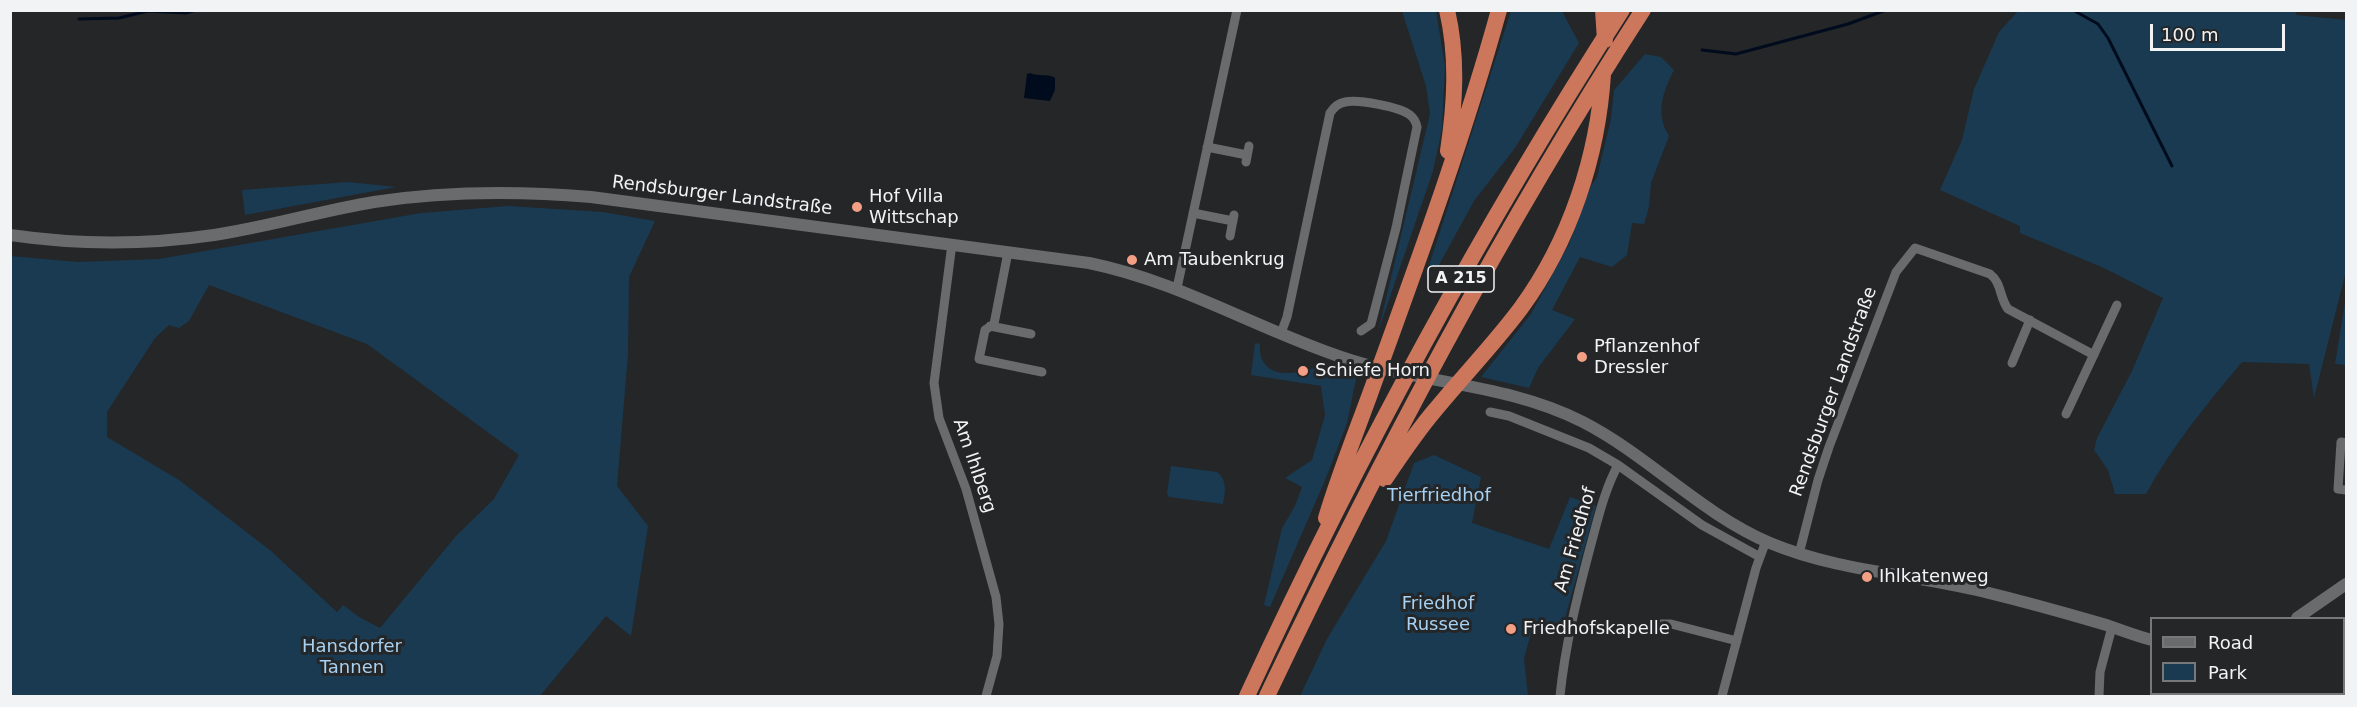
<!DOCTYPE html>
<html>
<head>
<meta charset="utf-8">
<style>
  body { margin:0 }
  #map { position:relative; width:2357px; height:707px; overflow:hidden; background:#242628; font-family:"DejaVu Sans",sans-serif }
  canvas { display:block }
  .frame { position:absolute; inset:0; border:12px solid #f2f3f4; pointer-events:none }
  .legend { position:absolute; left:2150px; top:617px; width:195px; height:78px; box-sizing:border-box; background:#242628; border:2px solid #76787a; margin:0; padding:8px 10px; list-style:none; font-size:18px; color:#f2f3f4 }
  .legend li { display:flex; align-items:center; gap:12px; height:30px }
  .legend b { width:30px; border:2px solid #76787a }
  .scale { position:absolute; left:2150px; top:24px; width:135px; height:27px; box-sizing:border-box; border:3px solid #f2f3f4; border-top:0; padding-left:8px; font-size:18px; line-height:21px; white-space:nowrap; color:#f2f3f4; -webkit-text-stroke:4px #242628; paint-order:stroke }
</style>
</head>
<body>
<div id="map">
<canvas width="2357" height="707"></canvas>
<div class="frame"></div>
<ul class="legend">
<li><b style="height:8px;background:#696b6d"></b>Road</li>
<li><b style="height:16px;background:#1a3a52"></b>Park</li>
</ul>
<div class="scale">100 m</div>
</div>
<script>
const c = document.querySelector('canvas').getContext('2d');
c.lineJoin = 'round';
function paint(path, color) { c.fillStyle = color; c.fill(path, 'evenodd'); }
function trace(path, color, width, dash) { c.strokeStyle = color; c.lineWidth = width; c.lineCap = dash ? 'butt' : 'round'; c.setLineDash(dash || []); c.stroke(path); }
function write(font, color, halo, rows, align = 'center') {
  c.font = font + ' "DejaVu Sans",sans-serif'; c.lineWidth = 6; c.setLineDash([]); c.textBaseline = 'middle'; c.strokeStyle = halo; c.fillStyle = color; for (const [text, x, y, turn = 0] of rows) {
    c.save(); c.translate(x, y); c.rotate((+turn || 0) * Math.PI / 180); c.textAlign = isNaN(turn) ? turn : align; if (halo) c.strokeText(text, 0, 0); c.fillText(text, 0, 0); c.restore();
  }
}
paint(new Path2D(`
  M 2296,10 L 2296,15 L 2346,20 L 2346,271 L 2314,398 L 2309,364 L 2242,362 C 2207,404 2172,446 2146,494 L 2115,494 L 2108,470 L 2094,450 L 2097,438 L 2132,371 L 2163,298 L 2104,268 L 2020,233 L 2020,226 L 1940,190 L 1962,140 L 1974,89 L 1999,32 L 2018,11 Z
  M 1402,11 L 1436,11 L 1445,66 L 1442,129 L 1433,171 L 1378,332 L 1430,114 L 1426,86 Z
  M 1511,11 L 1562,11 L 1579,43 L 1515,148 L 1474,201 L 1440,263 L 1434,272 L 1426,275 Z
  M 1645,54 L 1661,57 L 1674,70 C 1663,91 1655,114 1669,136 L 1651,183 L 1649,207 L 1644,224 L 1632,223 L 1627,255 L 1612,267 L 1580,257 L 1552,310 L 1575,319 L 1538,368 L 1529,388 L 1481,377 L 1531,314 L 1569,244 L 1591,186 L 1597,177 L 1611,119 L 1614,90 Z
  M 348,182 L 396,187 L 245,215 L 242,190 Z
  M 508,206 L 603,212 L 655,221 L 629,277 L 628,354 L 617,486 L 648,526 L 631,636 L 606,616 L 540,696 L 11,696 L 10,256 L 78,262 L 159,259 L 421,213 ZM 209,285 L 367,344 L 519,455 L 494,499 L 456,536 L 380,628 L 359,617 L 343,605 L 337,612 L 271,551 L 179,480 L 107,437 L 107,412 L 155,338 L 169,325 L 179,328 L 189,321 Z
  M 2346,297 L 2346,365 L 2335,364 Z
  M 1255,343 L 1260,344 C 1258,369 1277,376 1298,372 L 1300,376 L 1308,374 L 1308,370 L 1329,364 L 1357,374 L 1347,423 L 1326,478 L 1270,607 L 1264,605 L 1282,528 L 1295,506 L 1302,487 L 1285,478 L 1312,460 L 1325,415 L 1321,386 L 1251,375 Z
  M 1434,455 L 1481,477 L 1472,523 L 1549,549 L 1570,497 L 1596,506 L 1562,629 L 1531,633 L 1524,658 L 1528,696 L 1300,696 L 1327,639 L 1386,541 L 1414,463 Z
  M 1171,466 L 1217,472 C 1228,481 1225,492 1223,504 L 1169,497 L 1167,493 Z`), '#1a3a52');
paint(new Path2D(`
  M 1030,73 C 1039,77 1048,73 1055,78 L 1055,90 L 1050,101 L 1024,98 L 1027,74 Z`), '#000c1d');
trace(new Path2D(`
  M 2073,10 L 2098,24 L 2108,38 L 2172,166
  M 79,19 L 119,18 L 148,11 L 186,13 L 196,10
  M 1702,50 L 1736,54 L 1848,24 L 1886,10`), '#000c1d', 3);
trace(new Path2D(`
  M 1207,147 L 1247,155
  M 1246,162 L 1249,146
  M 1193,213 L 1233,221
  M 1230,236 L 1234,215
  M 952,244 L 934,383 L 939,418 L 966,489 L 996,597 L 999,624 L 997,656 L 986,696
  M 1008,252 L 994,324 L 985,330 L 979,359 L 1042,372
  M 1177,288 L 1237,10
  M 990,326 L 1031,334
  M 1281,333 L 1287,317 L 1330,113 C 1334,107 1339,103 1345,102 C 1358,99 1400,107 1410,115 C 1414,118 1416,122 1417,127 L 1396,228 L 1371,324 L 1361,331
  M 2012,363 L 2030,320
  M 1490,412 L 1509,416 L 1589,448 L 1618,465 L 1702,525 L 1760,557
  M 2066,414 L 2117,305
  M 2346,443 L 2341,442 L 2338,489 L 2346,490
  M 1799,554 L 1818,480 L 1829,447 L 1896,272 L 1915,248 L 1990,274 C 2002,283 1999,297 2008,309 L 2094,355
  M 1660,624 L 1671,624 L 1737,641
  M 1560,696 C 1565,646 1577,597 1590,548 C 1598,519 1604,491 1618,465
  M 1722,696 L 1756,568 L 1766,541
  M 2099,696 L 2100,672 L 2112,627`), '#696b6d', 9);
trace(new Path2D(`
  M 10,235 C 79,245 146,245 214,235 C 268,227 320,211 374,202 C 446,191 518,191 591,197 L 1089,263 C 1178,281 1255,328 1341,357 C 1420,384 1507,383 1583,422 C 1649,456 1700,513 1770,543 C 1837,571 1911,574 1981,591 C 2022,601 2062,612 2103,624 C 2119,629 2135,636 2152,640
  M 2297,618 L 2346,584`), '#696b6d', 12);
trace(new Path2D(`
  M 1447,10 C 1458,57 1455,104 1448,151
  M 1603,10 L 1605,40
  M 1385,479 C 1401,455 1417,431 1436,409 C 1464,375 1495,343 1521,308 C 1570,241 1598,156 1603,74
  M 1326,518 C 1339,475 1355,435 1370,394 C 1416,267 1463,140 1499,10
  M 1247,696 C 1356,460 1481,229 1622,10
  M 1267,696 C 1379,461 1501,229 1643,10`), '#cc765c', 16);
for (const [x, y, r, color] of [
  [857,207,6,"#f39f85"],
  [1132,260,6,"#f39f85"],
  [1582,357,6,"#f39f85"],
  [1303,371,6,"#f39f85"],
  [1867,577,6,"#f39f85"],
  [1511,629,6,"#f39f85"]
]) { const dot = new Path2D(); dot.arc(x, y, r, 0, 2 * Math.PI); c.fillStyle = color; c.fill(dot); trace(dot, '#242628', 2); }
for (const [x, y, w] of [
  [1461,279,66]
]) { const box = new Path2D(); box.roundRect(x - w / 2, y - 13, w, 26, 4.5); c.fillStyle = '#242628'; c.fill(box); trace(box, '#f2f3f4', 1.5); }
write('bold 16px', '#f2f3f4', null, [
  ["A 215",1461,279]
]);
write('18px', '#f2f3f4', '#242628', [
  ["Rendsburger Landstraße",722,196,7],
  ["Rendsburger Landstraße",1834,392,-70],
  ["Am Ihlberg",974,466,71],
  ["Am Friedhof",1576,540,-74]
]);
write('18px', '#f2f3f4', '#242628', [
  ["Hof Villa",869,197],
  ["Wittschap",869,218],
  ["Am Taubenkrug",1144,260],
  ["Pflanzenhof",1594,347],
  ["Dressler",1594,368],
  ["Schiefe Horn",1315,371],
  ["Ihlkatenweg",1879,577],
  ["Friedhofskapelle",1523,629]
], 'left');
write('18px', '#a7d1f2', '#242628', [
  ["Tierfriedhof",1439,496],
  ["Friedhof",1438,604],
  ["Russee",1438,625],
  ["Hansdorfer",352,647],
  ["Tannen",352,668]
]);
</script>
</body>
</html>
